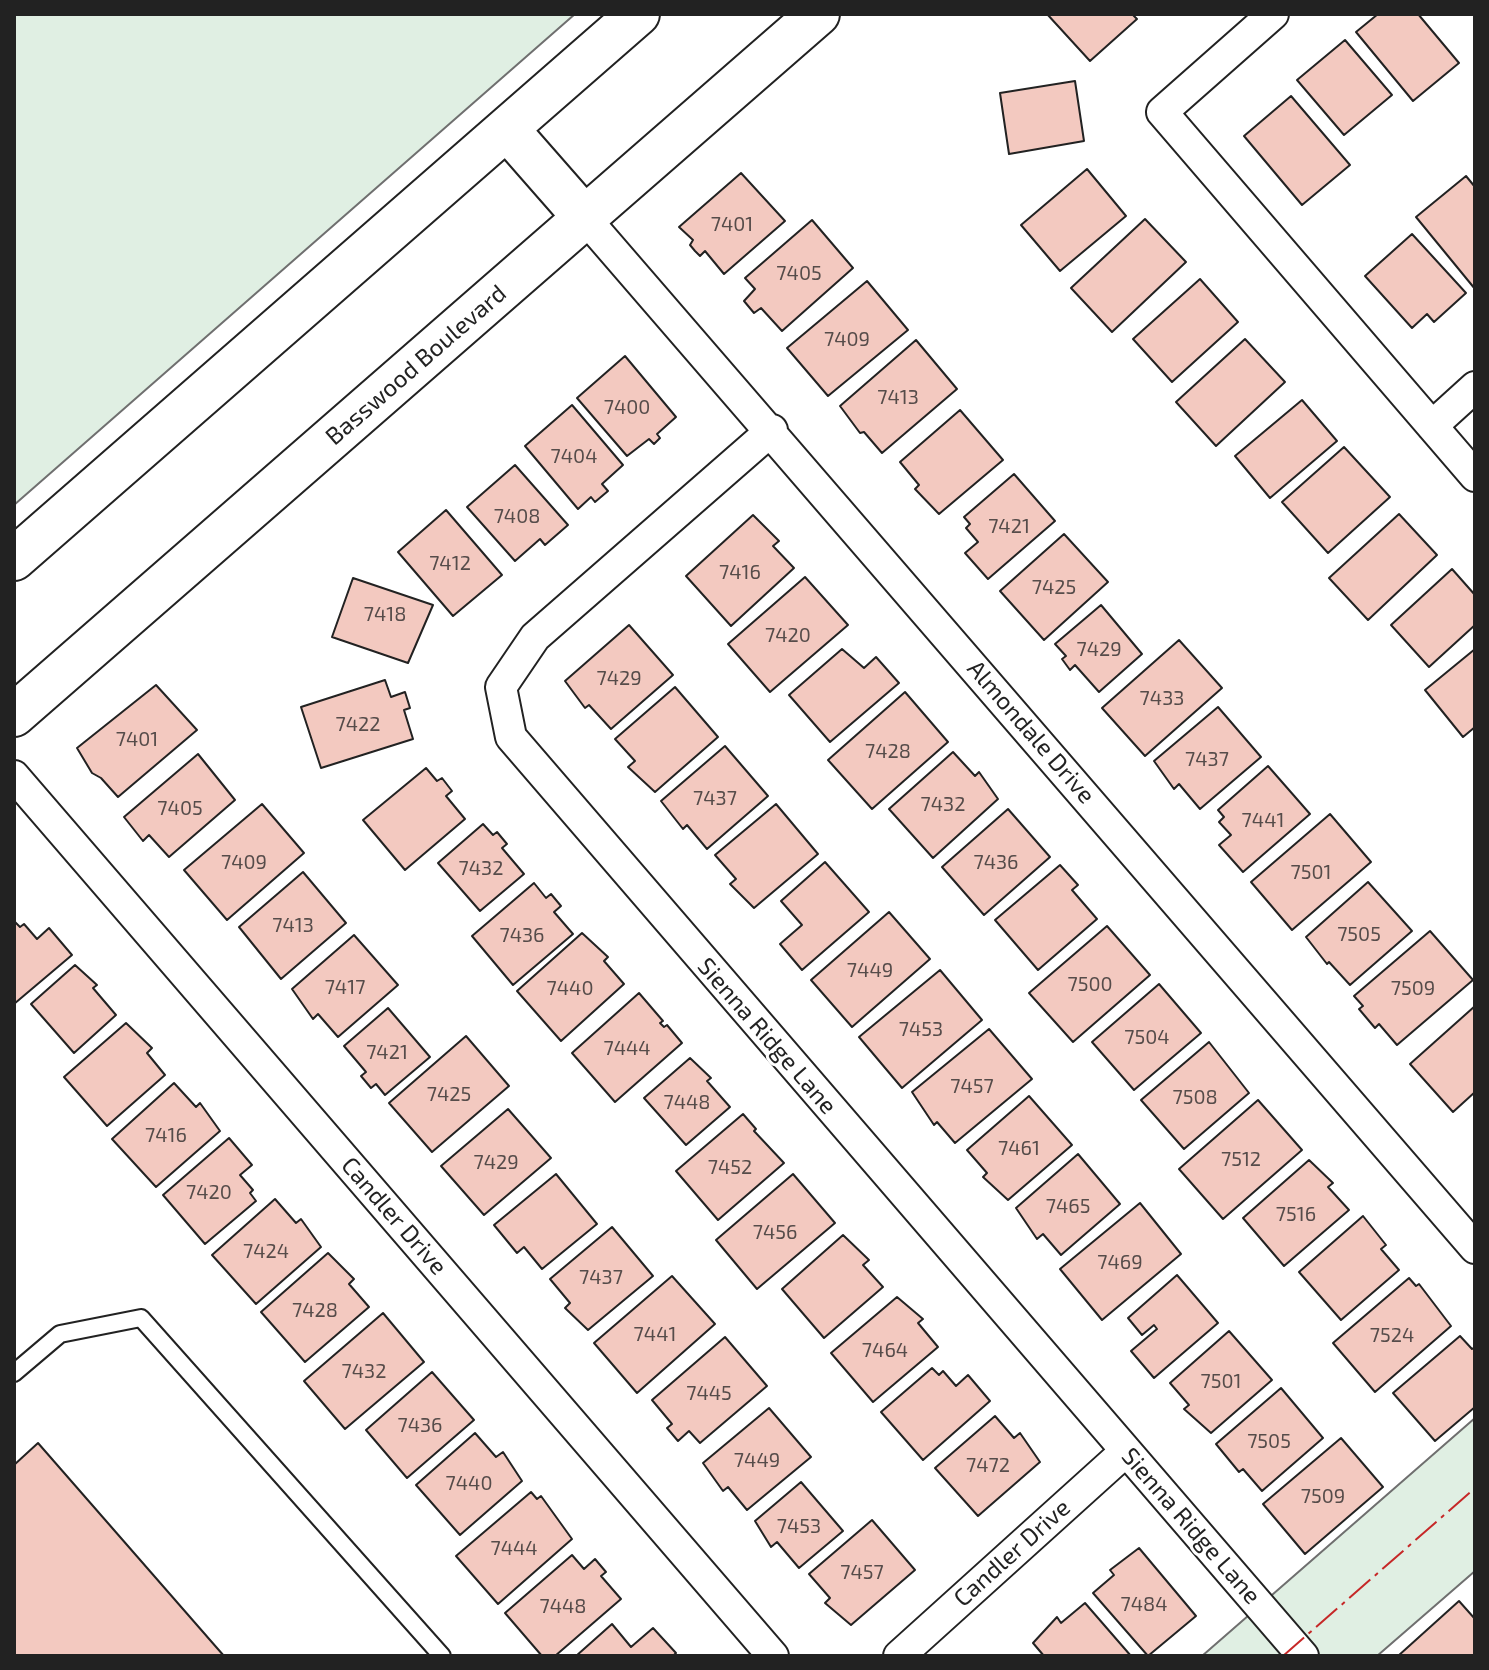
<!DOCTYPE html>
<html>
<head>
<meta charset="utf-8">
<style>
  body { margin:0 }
  #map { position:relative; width:1489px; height:1670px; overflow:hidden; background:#fff; font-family:"Exo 2",sans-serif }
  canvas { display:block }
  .frame { position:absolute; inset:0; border:16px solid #222; pointer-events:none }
</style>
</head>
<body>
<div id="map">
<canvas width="1489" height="1670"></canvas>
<div class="frame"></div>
</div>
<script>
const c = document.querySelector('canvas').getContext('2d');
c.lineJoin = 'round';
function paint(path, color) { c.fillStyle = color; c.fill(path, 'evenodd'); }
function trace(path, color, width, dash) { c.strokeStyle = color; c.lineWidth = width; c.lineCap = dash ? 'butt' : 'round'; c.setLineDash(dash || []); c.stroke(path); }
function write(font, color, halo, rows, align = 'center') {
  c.font = font + ' "Exo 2",sans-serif'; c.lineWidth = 6; c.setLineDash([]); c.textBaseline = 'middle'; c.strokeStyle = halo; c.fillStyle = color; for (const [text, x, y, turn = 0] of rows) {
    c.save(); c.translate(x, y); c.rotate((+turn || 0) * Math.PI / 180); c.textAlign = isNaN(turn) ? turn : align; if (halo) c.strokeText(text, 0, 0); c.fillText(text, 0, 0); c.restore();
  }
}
const green = new Path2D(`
  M 14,14 L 575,14 L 14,505 Z
  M 1475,1418 L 1475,1571 L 1377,1656 L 1202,1656 Z`);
paint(green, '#e0efe3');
trace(green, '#6f6f6f', 2);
const building = new Path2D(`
  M 1047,14 L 1132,14 L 1137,19 L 1090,61 Z
  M 1378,14 L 1418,14 L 1459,63 L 1413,101 L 1356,32 Z
  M 1345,40 L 1392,95 L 1344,135 L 1297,80 Z
  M 1075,81 L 1084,141 L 1009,154 L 1000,93 Z
  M 1291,96 L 1350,165 L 1302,205 L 1244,136 Z
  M 1087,169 L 1126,216 L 1060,271 L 1021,225 Z
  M 741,173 L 785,221 L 724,274 L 705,251 L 700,256 L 695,251 L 690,245 L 693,240 L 679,227 Z
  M 1466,176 L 1475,187 L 1475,289 L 1416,217 Z
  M 1145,219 L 1186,262 L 1112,332 L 1071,288 Z
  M 812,220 L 853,268 L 782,331 L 761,308 L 754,313 L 744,301 L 755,289 L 745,278 Z
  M 1412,234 L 1466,293 L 1434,322 L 1427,314 L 1412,328 L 1365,276 Z
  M 1200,279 L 1238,322 L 1172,382 L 1133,339 Z
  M 867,281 L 908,330 L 828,396 L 787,348 Z
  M 1245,339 L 1285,382 L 1216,446 L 1176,402 Z
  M 916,340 L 957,389 L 882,453 L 864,432 L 860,433 L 840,406 Z
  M 625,356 L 676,417 L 657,434 L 660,438 L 654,444 L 649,439 L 627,456 L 577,398 Z
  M 1302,400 L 1337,441 L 1270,498 L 1235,456 Z
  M 572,405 L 623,465 L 602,484 L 608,491 L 595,502 L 591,497 L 578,509 L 525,446 Z
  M 960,410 L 1003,460 L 939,514 L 915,489 L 919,485 L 900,462 Z
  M 1344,447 L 1390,497 L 1328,553 L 1282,502 Z
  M 515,465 L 568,525 L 545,545 L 540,539 L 515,561 L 467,507 Z
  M 1014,474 L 1055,521 L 988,579 L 965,553 L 978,542 L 966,528 L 970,524 L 964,517 Z
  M 446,510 L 502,575 L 453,616 L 398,552 Z
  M 1399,514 L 1437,555 L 1368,620 L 1329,578 Z
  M 753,515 L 779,541 L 773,546 L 794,568 L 731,626 L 686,576 Z
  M 1064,534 L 1108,582 L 1044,640 L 1000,591 Z
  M 1452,569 L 1475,595 L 1475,625 L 1429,667 L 1391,625 Z
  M 805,577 L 848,625 L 770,692 L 728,644 Z
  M 353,578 L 433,605 L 408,663 L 332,637 Z
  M 1101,605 L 1142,654 L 1099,692 L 1075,665 L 1070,670 L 1062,659 L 1066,656 L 1055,644 Z
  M 629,625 L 673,675 L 611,729 L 589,705 L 585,708 L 565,681 Z
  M 1179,640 L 1222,688 L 1145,756 L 1102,708 Z
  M 842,649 L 864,668 L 876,657 L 899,683 L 830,742 L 789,695 Z
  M 1475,649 L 1475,727 L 1463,737 L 1425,690 Z
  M 385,680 L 391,697 L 405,692 L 410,708 L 404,710 L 413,739 L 321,768 L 301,707 Z
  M 156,685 L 197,730 L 118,797 L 101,778 L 92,773 L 77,748 Z
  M 675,687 L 718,737 L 655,792 L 628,767 L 635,761 L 615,739 Z
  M 905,692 L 948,742 L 872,809 L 828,760 Z
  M 1218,707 L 1261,757 L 1200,809 L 1179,784 L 1174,789 L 1154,761 Z
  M 725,746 L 768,796 L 707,849 L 687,825 L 683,829 L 661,801 Z
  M 953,752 L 975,776 L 979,772 L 998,799 L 933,858 L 889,809 Z
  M 198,754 L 235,800 L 169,857 L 149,835 L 143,841 L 124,817 Z
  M 1268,766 L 1310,814 L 1243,872 L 1219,845 L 1231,835 L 1219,822 L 1224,817 L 1218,810 Z
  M 426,768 L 437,781 L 442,778 L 452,791 L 446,796 L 465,819 L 405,870 L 363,820 Z
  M 262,804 L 304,853 L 227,920 L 184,870 Z
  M 776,804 L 818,854 L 754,908 L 730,884 L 736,879 L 715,855 Z
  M 1008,809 L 1050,857 L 984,915 L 942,867 Z
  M 1330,814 L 1371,862 L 1292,930 L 1251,882 Z
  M 483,824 L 493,835 L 497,832 L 507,844 L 502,848 L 524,874 L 480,911 L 438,863 Z
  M 825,862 L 869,912 L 802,970 L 780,944 L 802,925 L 781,901 Z
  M 1060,865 L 1078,885 L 1072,890 L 1097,919 L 1038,970 L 995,920 Z
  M 303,872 L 346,923 L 281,979 L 239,927 Z
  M 1368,882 L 1412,931 L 1350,985 L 1329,962 L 1327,964 L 1306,937 Z
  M 534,883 L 546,898 L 551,894 L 561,906 L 554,912 L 573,934 L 513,985 L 472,936 Z
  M 889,912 L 930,959 L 852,1027 L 811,980 Z
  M 14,921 L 20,927 L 24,924 L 37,939 L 49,928 L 72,955 L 14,1004 Z
  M 1107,926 L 1150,975 L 1073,1042 L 1029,993 Z
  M 1430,931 L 1473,980 L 1397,1045 L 1379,1024 L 1375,1028 L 1359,1009 L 1363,1006 L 1354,996 Z
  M 582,933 L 608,957 L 604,961 L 624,984 L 561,1041 L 517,991 Z
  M 354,935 L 398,985 L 338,1037 L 318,1014 L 313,1019 L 292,989 Z
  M 75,965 L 97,985 L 93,988 L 116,1015 L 74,1053 L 31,1004 Z
  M 940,970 L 982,1020 L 902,1088 L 859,1037 Z
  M 1159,984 L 1201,1033 L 1134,1090 L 1092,1042 Z
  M 639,993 L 663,1021 L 660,1023 L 664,1027 L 667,1025 L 682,1043 L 615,1102 L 572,1053 Z
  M 1475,1006 L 1475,1092 L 1453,1112 L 1410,1064 Z
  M 388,1008 L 430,1057 L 385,1095 L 376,1084 L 371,1088 L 361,1076 L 366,1072 L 344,1046 Z
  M 126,1023 L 152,1048 L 147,1053 L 165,1075 L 107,1126 L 64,1077 Z
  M 989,1029 L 1032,1079 L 955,1143 L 937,1122 L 934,1125 L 912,1092 Z
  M 466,1036 L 509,1086 L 432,1152 L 389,1103 Z
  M 1209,1042 L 1249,1093 L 1184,1149 L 1141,1100 Z
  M 690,1058 L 711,1078 L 707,1081 L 730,1107 L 686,1145 L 644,1098 Z
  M 174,1083 L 196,1107 L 200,1103 L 220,1131 L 156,1187 L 112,1139 Z
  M 1029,1096 L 1072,1145 L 1008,1200 L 983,1177 L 987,1173 L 967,1150 Z
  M 1258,1100 L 1302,1150 L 1223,1219 L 1179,1169 Z
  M 508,1109 L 551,1158 L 484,1215 L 441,1166 Z
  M 743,1114 L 756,1129 L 754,1131 L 784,1163 L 718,1220 L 676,1171 Z
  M 229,1138 L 252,1165 L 240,1175 L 253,1190 L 250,1193 L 256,1201 L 205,1244 L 163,1195 Z
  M 1078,1154 L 1120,1204 L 1061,1255 L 1043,1234 L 1037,1239 L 1016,1208 Z
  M 1309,1160 L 1333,1183 L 1328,1187 L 1349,1210 L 1284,1266 L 1243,1218 Z
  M 556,1174 L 597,1224 L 542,1269 L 524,1247 L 517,1253 L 494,1225 Z
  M 793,1174 L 835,1223 L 757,1289 L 716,1240 Z
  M 275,1199 L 296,1223 L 301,1219 L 321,1247 L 256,1304 L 212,1255 Z
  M 1140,1203 L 1181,1254 L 1102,1320 L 1060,1269 Z
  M 1363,1216 L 1386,1245 L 1381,1249 L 1399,1270 L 1341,1320 L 1299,1272 Z
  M 612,1227 L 653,1276 L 588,1330 L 565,1308 L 570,1303 L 550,1279 Z
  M 843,1235 L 869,1260 L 863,1265 L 883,1287 L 824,1338 L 782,1289 Z
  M 328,1253 L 354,1279 L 349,1284 L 369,1307 L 305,1362 L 261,1312 Z
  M 1177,1275 L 1218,1323 L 1154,1378 L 1131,1351 L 1157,1329 L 1154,1325 L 1142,1335 L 1128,1318 Z
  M 672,1276 L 715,1324 L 637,1393 L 594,1343 Z
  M 1409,1278 L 1416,1286 L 1419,1284 L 1451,1326 L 1375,1392 L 1333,1343 Z
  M 897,1297 L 923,1319 L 918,1323 L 938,1347 L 873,1402 L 831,1353 Z
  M 383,1313 L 424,1362 L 345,1429 L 304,1381 Z
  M 1229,1331 L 1272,1380 L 1211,1433 L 1184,1409 L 1189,1405 L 1170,1383 Z
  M 1460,1336 L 1472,1349 L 1475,1347 L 1475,1407 L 1435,1441 L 1393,1393 Z
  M 725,1337 L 767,1386 L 700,1443 L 689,1431 L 678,1441 L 667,1428 L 672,1424 L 652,1400 Z
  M 932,1368 L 939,1375 L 943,1371 L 956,1386 L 968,1375 L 990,1401 L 923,1460 L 881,1412 Z
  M 432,1372 L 474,1420 L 407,1478 L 366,1430 Z
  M 1281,1388 L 1323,1438 L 1262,1491 L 1243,1469 L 1239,1472 L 1216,1444 Z
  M 769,1408 L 811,1457 L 747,1510 L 728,1487 L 723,1491 L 703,1463 Z
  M 995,1416 L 1014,1438 L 1020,1433 L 1040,1462 L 978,1516 L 935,1468 Z
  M 475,1433 L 496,1457 L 503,1452 L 522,1481 L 460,1535 L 416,1485 Z
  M 1341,1438 L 1383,1487 L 1305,1554 L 1263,1504 Z
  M 38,1443 L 224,1656 L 14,1656 L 14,1465 Z
  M 801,1482 L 843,1531 L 799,1568 L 777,1542 L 771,1547 L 755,1521 Z
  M 531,1492 L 537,1499 L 541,1496 L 572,1539 L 498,1604 L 456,1556 Z
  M 872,1520 L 915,1570 L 851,1625 L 825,1603 L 830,1598 L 809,1574 Z
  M 1139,1548 L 1196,1616 L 1148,1656 L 1093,1593 L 1114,1575 L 1110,1570 Z
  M 572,1555 L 584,1569 L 595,1559 L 606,1572 L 601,1576 L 621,1599 L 555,1656 L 542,1656 L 505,1613 Z
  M 1459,1601 L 1475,1619 L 1475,1656 L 1398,1656 Z
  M 1085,1603 L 1131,1656 L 1044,1656 L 1033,1643 L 1057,1617 L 1061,1623 Z
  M 612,1624 L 631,1647 L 653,1628 L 676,1653 L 673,1656 L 576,1656 Z`);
paint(building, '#f3c9c0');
trace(building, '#222', 2);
const service = new Path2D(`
  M 14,1373 L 60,1334 L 141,1318 L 442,1656`);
const minor = new Path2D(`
  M 1273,14 L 1162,112 L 1475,476
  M 585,218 L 1475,1248
  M 1432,426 L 1475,387
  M 772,430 L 535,637 L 501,687 L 511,737 L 1303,1656
  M 14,776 L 773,1656
  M 899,1656 L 1126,1451`);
const secondary = new Path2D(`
  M 507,129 L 585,218
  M 14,559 L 638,14
  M 14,715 L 818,14`);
trace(service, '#222', 20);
trace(minor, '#222', 34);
trace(secondary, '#222', 46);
trace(service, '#fff', 16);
trace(minor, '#fff', 30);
trace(secondary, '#fff', 42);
trace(new Path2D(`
  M 1283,1656 L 1475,1488`), '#c62828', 2, [28, 6, 4, 6]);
write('20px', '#564c4a', null, [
  ["7401",732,224],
  ["7405",799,273],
  ["7409",847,339],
  ["7413",898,397],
  ["7400",627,407],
  ["7404",574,456],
  ["7408",517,516],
  ["7421",1009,526],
  ["7412",450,563],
  ["7416",740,572],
  ["7425",1054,587],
  ["7418",385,614],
  ["7420",788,635],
  ["7429",1099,649],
  ["7429",619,678],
  ["7433",1162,698],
  ["7422",358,724],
  ["7401",137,739],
  ["7428",888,751],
  ["7437",1207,759],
  ["7437",715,798],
  ["7432",943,804],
  ["7405",180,808],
  ["7441",1263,820],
  ["7409",244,862],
  ["7436",996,862],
  ["7432",481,868],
  ["7501",1311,872],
  ["7413",293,925],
  ["7505",1359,934],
  ["7436",522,935],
  ["7449",870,970],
  ["7500",1090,984],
  ["7417",345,987],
  ["7440",570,988],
  ["7509",1413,988],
  ["7453",921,1029],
  ["7504",1147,1037],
  ["7444",627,1048],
  ["7421",387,1052],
  ["7457",972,1086],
  ["7425",449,1094],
  ["7508",1195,1097],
  ["7448",687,1102],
  ["7416",166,1135],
  ["7461",1019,1148],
  ["7512",1241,1159],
  ["7429",496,1162],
  ["7452",730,1167],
  ["7420",209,1192],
  ["7465",1068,1206],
  ["7516",1296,1214],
  ["7456",775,1232],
  ["7424",266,1251],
  ["7469",1120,1262],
  ["7437",601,1277],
  ["7428",315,1310],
  ["7441",655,1334],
  ["7524",1392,1335],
  ["7464",885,1350],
  ["7432",364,1371],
  ["7501",1221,1381],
  ["7445",709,1393],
  ["7436",420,1425],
  ["7505",1269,1441],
  ["7449",757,1460],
  ["7472",988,1465],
  ["7440",469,1483],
  ["7509",1323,1496],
  ["7453",799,1526],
  ["7444",514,1548],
  ["7457",862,1572],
  ["7484",1144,1604],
  ["7448",563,1606]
]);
write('24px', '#222', '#fff', [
  ["Basswood Boulevard",416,365,-41],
  ["Almondale Drive",1031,732,49],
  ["Sienna Ridge Lane",767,1036,49],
  ["Candler Drive",394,1216,49],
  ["Sienna Ridge Lane",1191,1526,49],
  ["Candler Drive",1012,1553,-42]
]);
</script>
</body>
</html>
